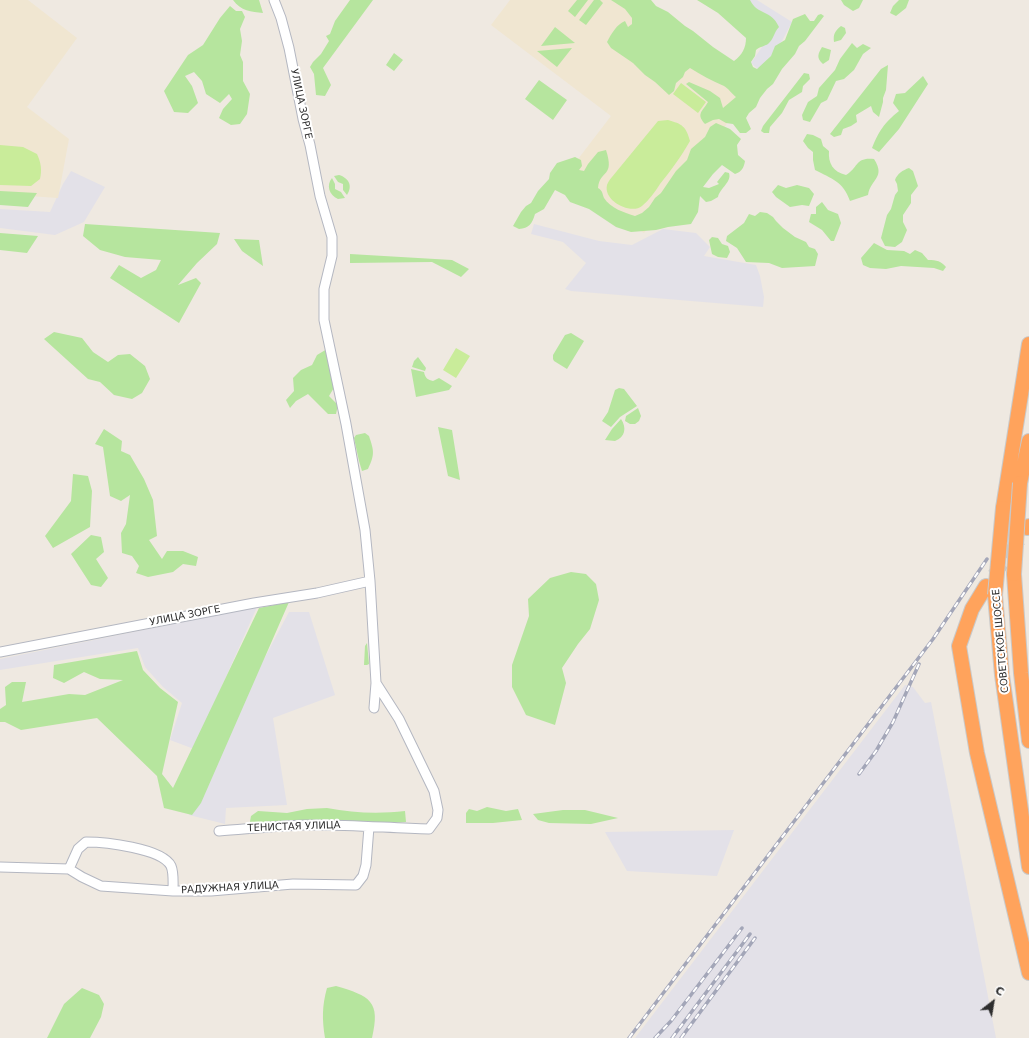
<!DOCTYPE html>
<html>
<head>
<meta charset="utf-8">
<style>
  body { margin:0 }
  #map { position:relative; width:1029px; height:1038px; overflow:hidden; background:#efe9e1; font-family:"DejaVu Sans",sans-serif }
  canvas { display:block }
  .north { position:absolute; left:973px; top:982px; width:40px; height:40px; -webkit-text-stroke:3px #fff; paint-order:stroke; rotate:31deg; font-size:11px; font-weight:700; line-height:16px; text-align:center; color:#2e2e2e }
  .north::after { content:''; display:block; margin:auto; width:14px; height:18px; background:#2e2e2e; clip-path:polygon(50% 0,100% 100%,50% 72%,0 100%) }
</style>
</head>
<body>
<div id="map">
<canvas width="1029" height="1038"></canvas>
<div class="north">С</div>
</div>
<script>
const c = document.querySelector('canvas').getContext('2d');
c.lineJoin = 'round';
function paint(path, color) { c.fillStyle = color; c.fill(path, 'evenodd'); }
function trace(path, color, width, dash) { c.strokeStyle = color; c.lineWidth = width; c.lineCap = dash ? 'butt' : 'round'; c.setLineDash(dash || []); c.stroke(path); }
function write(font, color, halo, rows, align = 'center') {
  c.font = font + ' "DejaVu Sans",sans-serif'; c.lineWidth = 4; c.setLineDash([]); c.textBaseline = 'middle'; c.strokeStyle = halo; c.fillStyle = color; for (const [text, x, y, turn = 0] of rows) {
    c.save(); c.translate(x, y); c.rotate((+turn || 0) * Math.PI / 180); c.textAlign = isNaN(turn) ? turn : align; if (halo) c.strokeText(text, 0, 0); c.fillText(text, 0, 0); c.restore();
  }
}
paint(new Path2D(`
  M 722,0 L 757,0 L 792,22 L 782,41 L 760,71 L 751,63 L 775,28 Z
  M 71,171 L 105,187 L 84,222 L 55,235 L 0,228 L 0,209 L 50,212 L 63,184 Z
  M 534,224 L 599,241 L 632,245 L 663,229 L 696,233 L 710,247 L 704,256 L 756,265 L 760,276 L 764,297 L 763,307 L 571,291 L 565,289 L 586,263 L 563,242 L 531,234 Z
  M 257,607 L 194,749 L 170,740 L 182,703 L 163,687 L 145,667 L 138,648 L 0,670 L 0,659 Z
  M 289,612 L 309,612 L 335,695 L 273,718 L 287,805 L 226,808 L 225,824 L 189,815 L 232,719 Z
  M 905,685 L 913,687 L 925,703 L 931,702 L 996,1038 L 635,1038 Z
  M 734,830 L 717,876 L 627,871 L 605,832 Z`), '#e3e1e8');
paint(new Path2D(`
  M 0,0 L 28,0 L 77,38 L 27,107 L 69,139 L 58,198 L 0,194 Z
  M 510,0 L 626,0 L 751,92 L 644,233 L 565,176 L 611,116 L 491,25 Z`), '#f0e6d1');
paint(new Path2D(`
  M 233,0 L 259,0 L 263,13 C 251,12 241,11 233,0 Z
  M 350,0 L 373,0 L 323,68 L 331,85 L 325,96 L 316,95 L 314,74 L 310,67 L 313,62 L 321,54 L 329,41 L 326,36 L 330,34 L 335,21 Z
  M 577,0 L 588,0 L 575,17 L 568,11 Z
  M 594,0 L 600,0 L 603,3 L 586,25 L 579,20 Z
  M 611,0 L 651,0 L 656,6 L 668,12 L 685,26 L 693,31 L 713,47 L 734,61 C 742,55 746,48 746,38 L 718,13 L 697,0 L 750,0 C 758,16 771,9 779,27 C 774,32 774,39 768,44 C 765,46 759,47 756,50 L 755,56 L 751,62 L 753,67 L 757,69 L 771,56 L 775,46 L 785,40 L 793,19 L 805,14 L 810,21 L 814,21 L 818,15 L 821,14 L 824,16 L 805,41 L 799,46 L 795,54 L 782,69 L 773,84 L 767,89 L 760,98 L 756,107 L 749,113 L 746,118 L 751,129 L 746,133 L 740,133 L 733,124 L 726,123 L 719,119 L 713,120 L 705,124 C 696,114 702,112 708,102 L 686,84 L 689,82 L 710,91 L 720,98 L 723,108 L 736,97 C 732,94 728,88 724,86 C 712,81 701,75 690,68 L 685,72 L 683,77 L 676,83 L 674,91 L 669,95 L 655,82 L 645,75 L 633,63 L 611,48 L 607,42 C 611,34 617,24 625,21 L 628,27 L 632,24 L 632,18 L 625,9 Z
  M 841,0 L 863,0 L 859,8 L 853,11 L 844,5 Z
  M 899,0 L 909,0 L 906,8 L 896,16 L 890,13 L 893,6 Z
  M 230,6 L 236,11 L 242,11 L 245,17 L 240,29 L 242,41 L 240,55 L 243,62 L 243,81 L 250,94 L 247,114 L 240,124 L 231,125 L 219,118 L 223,109 L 232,99 L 229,94 L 220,103 L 206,94 L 202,81 L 194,72 L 185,76 L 192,86 L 198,103 L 188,113 L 174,112 L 164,91 L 188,55 L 203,45 L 220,18 Z
  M 841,26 L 845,28 L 846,33 L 841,40 L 834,42 C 833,34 835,31 841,26 Z
  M 555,27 L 575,43 L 541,46 Z
  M 852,43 L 857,48 L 863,44 L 871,48 L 863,54 L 854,70 L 844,79 L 836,81 L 827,100 L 821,103 L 810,122 L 803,120 L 802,115 L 808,102 L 817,96 L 819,88 L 835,70 L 840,59 Z
  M 822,47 L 831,50 L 829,60 L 823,64 C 816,58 818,54 822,47 Z
  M 572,48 L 557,67 L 537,51 Z
  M 394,53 L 403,60 L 394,71 L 386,65 Z
  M 888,65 L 886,90 L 883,98 L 883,102 L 879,117 L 873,112 L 871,106 L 856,115 L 857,122 L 851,126 L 843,129 L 841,135 L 834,137 L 830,134 L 881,69 Z
  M 804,73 L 809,74 L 810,79 L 803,86 L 802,92 L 789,100 L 782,113 L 770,127 L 769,133 L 764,133 L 761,131 L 763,126 Z
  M 923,76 L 928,84 L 899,129 L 879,152 L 872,148 C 879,131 884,123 899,111 L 893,103 L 896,94 L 905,93 Z
  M 539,80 L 567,100 L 553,120 L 525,99 Z
  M 716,123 L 730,129 L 741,139 L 737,145 L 738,155 L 745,161 C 744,167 742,172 735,174 L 722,165 L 713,174 L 703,187 L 709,188 L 719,184 L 717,182 L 725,172 L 729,173 C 732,182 720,188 718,197 L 711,201 L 706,202 L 700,196 L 698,212 L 691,224 L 668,227 L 656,230 L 631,232 L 616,227 L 589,209 L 570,202 L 565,195 L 555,190 L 544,209 L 535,214 C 532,224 529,228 519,229 L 513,226 L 521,212 L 526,206 L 531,203 L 538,191 L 549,179 L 550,173 L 557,163 L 575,157 L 581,160 L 582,166 L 579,170 L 584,171 L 588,164 L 598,152 L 606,150 C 615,178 600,169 598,188 C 603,191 602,193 604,198 C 610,208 625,213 635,216 L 642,213 L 649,207 L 655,198 L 661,193 L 676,171 L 687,160 L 691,149 L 705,137 L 710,127 Z
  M 807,134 L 813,135 L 821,139 L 823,146 L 829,151 C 828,163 833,172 846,175 C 859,167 855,157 874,159 C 886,178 871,178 868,195 L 850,201 C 843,181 832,179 815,170 L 813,160 L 813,152 L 808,148 L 803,141 Z
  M 909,168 L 913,171 L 918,186 L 911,195 L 911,203 L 903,215 L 903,222 L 907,230 L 902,242 L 895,247 L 885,246 L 881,238 L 887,215 L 891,209 L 895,195 L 898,191 L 897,184 L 895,180 C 897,174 903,170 909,168 Z
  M 339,175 C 349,178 353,186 347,195 L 343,190 L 343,184 L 338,182 L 334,176 Z
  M 332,178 L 335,184 L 335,189 L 341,192 L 345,198 L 338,199 C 329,195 326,185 332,178 Z
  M 778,185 L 786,188 L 797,185 L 809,188 L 814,194 L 809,206 L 802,205 L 790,207 L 776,197 L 772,192 Z
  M 0,191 L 37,193 L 28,207 L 0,205 Z
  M 822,202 L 828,210 L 838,214 L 841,223 L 834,241 L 831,241 L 822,230 L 809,222 L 811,214 L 816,214 L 816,207 Z
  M 760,212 L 767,213 L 773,217 L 776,221 L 783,228 L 795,237 L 806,242 L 809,247 L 815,249 L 818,254 L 815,266 L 782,268 L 769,263 L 746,262 L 737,248 L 726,241 L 727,236 L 744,223 L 749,214 L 755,216 Z
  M 85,224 L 220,233 L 217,244 L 197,263 L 178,285 L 196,278 L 201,283 L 179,323 L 110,278 L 119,265 L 141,278 L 156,270 L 161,260 L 125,257 L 100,250 L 83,236 Z
  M 0,233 L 38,236 L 27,253 L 0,250 Z
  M 712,237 L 718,238 L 722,244 L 728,246 L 730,252 L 727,258 L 718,257 L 712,254 L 709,240 Z
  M 234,239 L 259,240 L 263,266 L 242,251 Z
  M 874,243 L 887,250 L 904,251 L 910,254 L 915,250 L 922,253 L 928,260 C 937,260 941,261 946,267 L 943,271 L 934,268 L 901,266 L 886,269 L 870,268 L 863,265 L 861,258 Z
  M 350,254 L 452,260 L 469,269 L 461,277 L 432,262 L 350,263 Z
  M 54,332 L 82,338 L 93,352 L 108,362 L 118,355 L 130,354 L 145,366 L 150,379 L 142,393 L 132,399 L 114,395 L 100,382 L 88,379 L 44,339 Z
  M 571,333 L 584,341 L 567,369 L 554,361 L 553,359 L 553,355 L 565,335 Z
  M 327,349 L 335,386 L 329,396 L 338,405 L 336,414 L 328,414 L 308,394 L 296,401 L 290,408 L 286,400 L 294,391 L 293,378 L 301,370 L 312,365 L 317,355 Z
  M 418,357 L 426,368 L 425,371 L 412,367 L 414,361 Z
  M 411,369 L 424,372 C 425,378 428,380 433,381 L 439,378 L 452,386 L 449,390 L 416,397 Z
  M 619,388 L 624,389 L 637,406 L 620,417 L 611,427 L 602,421 L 608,412 L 615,390 Z
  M 638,408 L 641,416 L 639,421 L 635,424 L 630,424 L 625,421 L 626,416 Z
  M 621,419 C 627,428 625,437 615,441 L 605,440 L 612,429 Z
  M 438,427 L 452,430 L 460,480 L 448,476 Z
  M 104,429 L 122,441 L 121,451 L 130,455 L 144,479 L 153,500 L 157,536 L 149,540 L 162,559 L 167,551 L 183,551 L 198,557 L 196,566 L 183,564 L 173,572 L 148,577 L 136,573 L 139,566 L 132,556 L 122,553 L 121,533 L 126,524 L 130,495 L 121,501 L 110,496 L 103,447 L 95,444 Z
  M 365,433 L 369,436 C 374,451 375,454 368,469 L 362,471 L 359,461 L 354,438 L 356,435 Z
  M 73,474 L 88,476 L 92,491 L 90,527 L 53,548 L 45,536 L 71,501 Z
  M 91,535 L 101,537 L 104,552 L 96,559 L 108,578 L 101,587 L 91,585 L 71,554 Z
  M 571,572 L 586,574 L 596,584 L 599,600 L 590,629 L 578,644 L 562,668 L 566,683 L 555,725 L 526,715 L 512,687 L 512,665 L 529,616 L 528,599 L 550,578 Z
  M 289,602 L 201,803 L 192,815 L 164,808 L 157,776 L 97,718 L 21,730 L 5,722 L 0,722 L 0,709 L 6,705 L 5,687 L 12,682 L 26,682 L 22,702 L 69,694 L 85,695 L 123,680 L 100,679 L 84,672 L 64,683 L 53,678 L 54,665 L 137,651 L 143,670 L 160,688 L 178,702 L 162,774 L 173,788 L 259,608 Z
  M 367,643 L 369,664 L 367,665 L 364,665 L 365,646 Z
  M 487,807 L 506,811 L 518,809 L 522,820 L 493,823 L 466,823 L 466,813 L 469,809 L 477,811 Z
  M 327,808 C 353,813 379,814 405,811 L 406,822 L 357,825 L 249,827 L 251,816 L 258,811 L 287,813 L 307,809 Z
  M 563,810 L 585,810 L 618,818 L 591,824 L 549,823 L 538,820 L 533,814 Z
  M 336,986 C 370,996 381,1001 372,1038 L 325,1038 C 322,1019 322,1006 327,988 Z
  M 82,988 L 99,995 L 104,1004 L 101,1017 L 90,1038 L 47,1038 L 64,1004 Z`), '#b6e59e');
paint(new Path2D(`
  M 681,83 L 706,102 L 698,113 L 673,94 Z
  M 668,120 C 682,124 686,126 690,141 C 681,157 671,170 660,184 C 655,192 649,200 642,206 C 631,215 603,201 607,185 C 608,182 610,179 612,177 L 658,121 Z
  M 0,145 L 23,147 L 37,154 C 41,163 42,169 40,179 L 31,186 L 0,185 Z
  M 456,348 L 470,356 L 456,378 L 443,370 Z`), '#c9ec9a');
trace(new Path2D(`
  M 994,575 L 1019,540`), '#c8c4bd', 14, [14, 7]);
const minor = new Path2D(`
  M 274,0 L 281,18 L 289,48 L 303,119 L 310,145 L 320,196 L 332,237 L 332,256 L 324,289 L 324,320 L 346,424 L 365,530 L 370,581 L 376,683 L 374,708
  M 0,652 L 254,603 L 317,593 L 370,581
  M 219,831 C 247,829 276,826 304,825 C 346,824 388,828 429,829 L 437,818 L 438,810 L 434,791 L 399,719 L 376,683
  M 0,867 L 69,869 L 82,877 L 101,886 L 173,891 L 211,891 L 293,884 L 356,885 L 363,876 L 366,865 L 369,827
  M 69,869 L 78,849 L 86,842 C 104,842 162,848 171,866 C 174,873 173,884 173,891`);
const highway = new Path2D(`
  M 1020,483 L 1029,441
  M 1003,508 L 1029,344
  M 1027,528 L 1029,526
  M 1014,574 L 1021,673 L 1029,741
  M 986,586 L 972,609 L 959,646 L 977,753 L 1029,973
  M 995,595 L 1002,675 L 1029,867`);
trace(minor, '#b4b7c1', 11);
trace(highway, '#c9c9c9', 16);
trace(minor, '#fff', 9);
trace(highway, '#ffa35c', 14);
const rail = new Path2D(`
  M 859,774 L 876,751 L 893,722 L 919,664
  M 629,1038 L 933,639 L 987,559
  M 655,1038 L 671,1021 L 742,928
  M 672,1038 L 750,934
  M 681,1038 L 755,938`);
trace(rail, '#a3a6b8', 3.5);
trace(rail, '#fff', 2, [6]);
const highwayBridge = new Path2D(`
  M 1014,574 L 1020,483
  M 995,595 L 1003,508`);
trace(highwayBridge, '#c9c9c9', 16, []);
trace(highwayBridge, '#ffa35c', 14);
write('10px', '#2e2e2e', '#fff', [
  ["УЛИЦА ЗОРГЕ",301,104,78],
  ["УЛИЦА ЗОРГЕ",185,616,-11],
  ["СОВЕТСКОЕ ШОССЕ",1001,641,-95],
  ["ТЕНИСТАЯ УЛИЦА",294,827,-2],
  ["РАДУЖНАЯ УЛИЦА",230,888,-3]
]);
</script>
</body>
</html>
